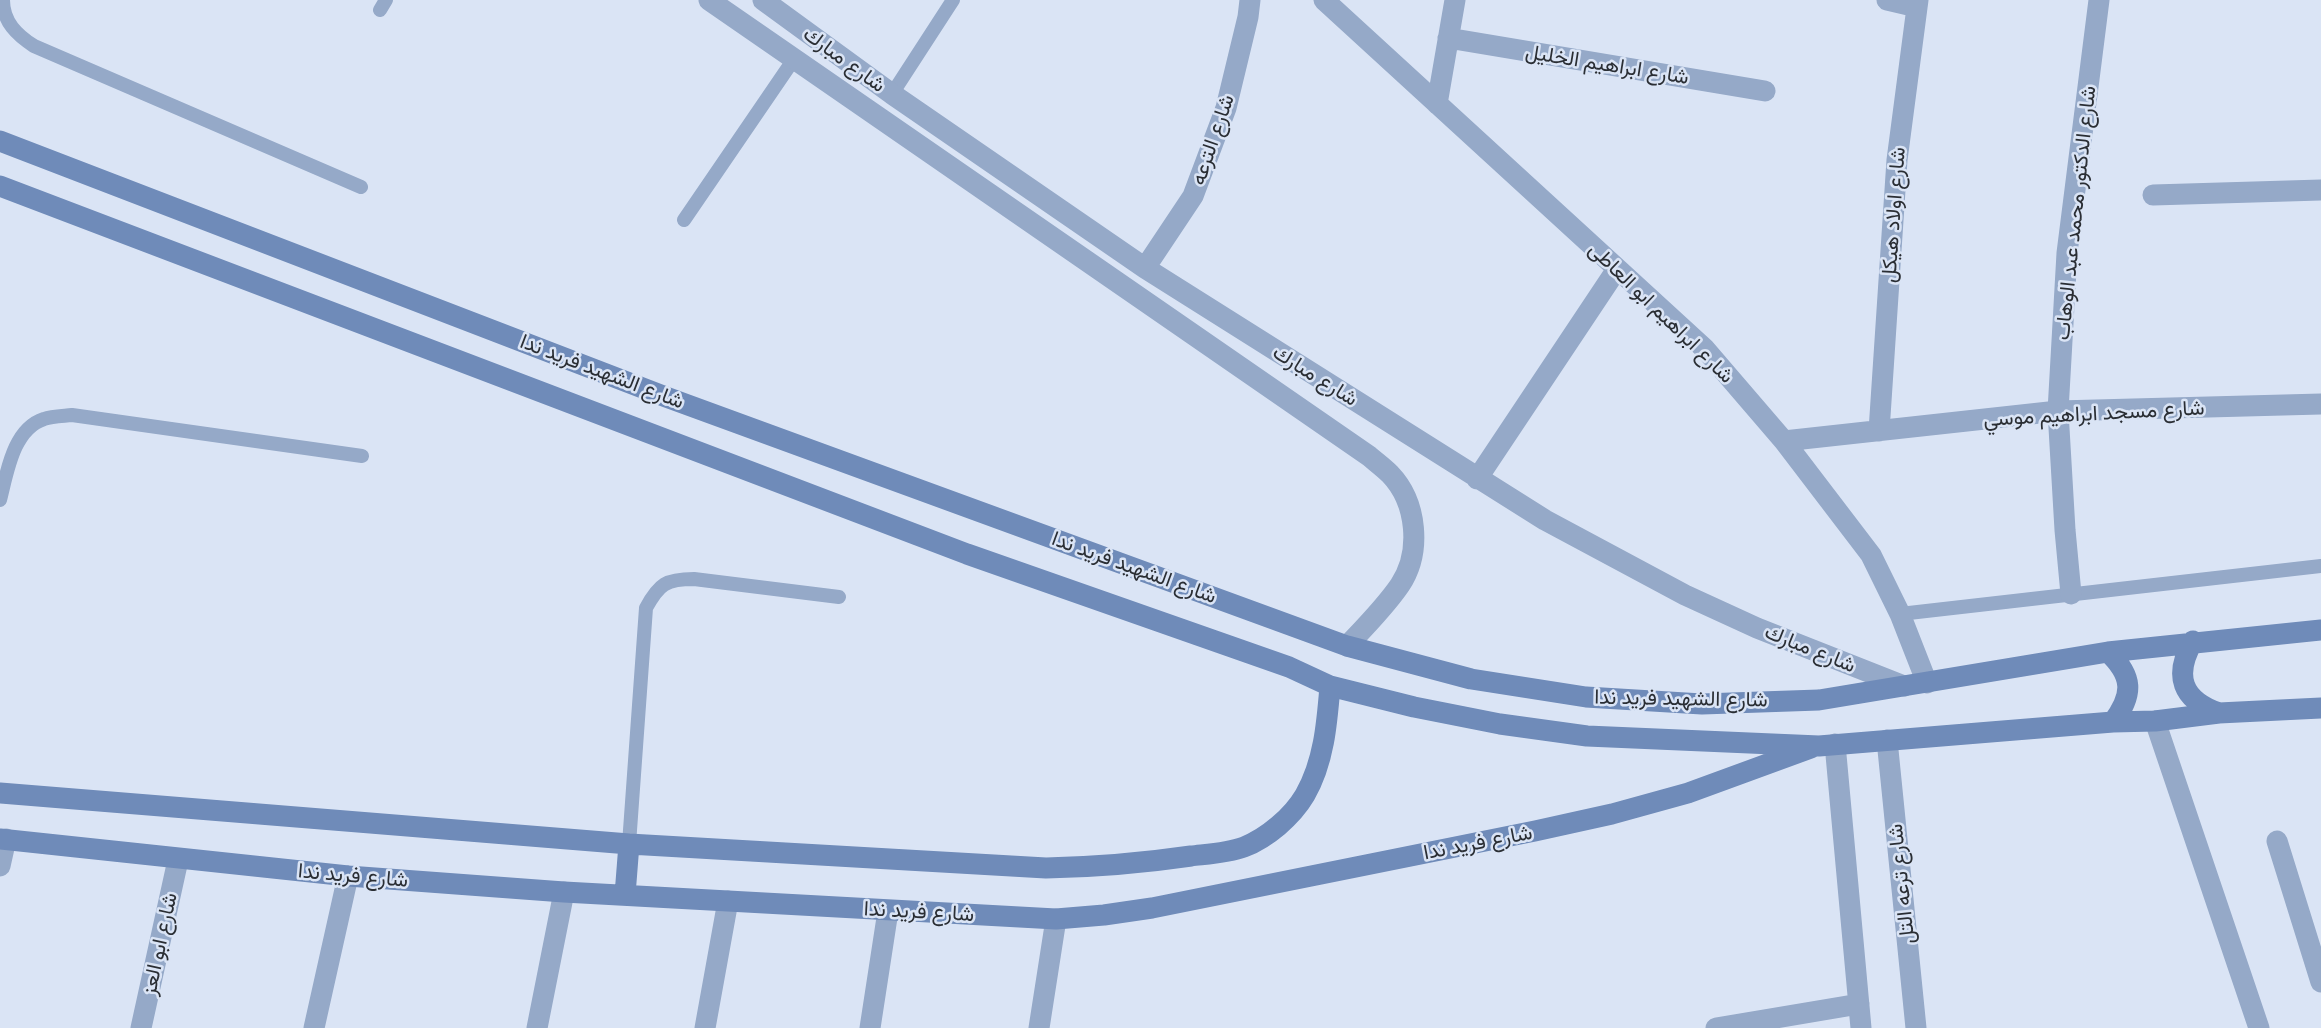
<!DOCTYPE html>
<html>
<head>
<meta charset="utf-8">
<style>
  body { margin:0 }
  canvas { display:block; background:#dae4f5 }
</style>
</head>
<body>
<canvas width="2321" height="1028"></canvas>
<script>
const c = document.querySelector('canvas').getContext('2d');
c.lineJoin = 'round';
function trace(path, color, width, dash) { c.strokeStyle = color; c.lineWidth = width; c.lineCap = dash ? 'butt' : 'round'; c.setLineDash(dash || []); c.stroke(path); }
function write(font, color, halo, rows, align = 'center') {
  c.font = font + ' "Roboto Serif",Vazirmatn,serif'; c.lineWidth = 5; c.setLineDash([]); c.textBaseline = 'middle'; c.strokeStyle = halo; c.fillStyle = color; for (const [text, x, y, turn = 0] of rows) {
    c.save(); c.translate(x, y); c.rotate((+turn || 0) * Math.PI / 180); c.textAlign = isNaN(turn) ? turn : align; if (halo) c.strokeText(text, 0, 0); c.fillText(text, 0, 0); c.restore();
  }
}
trace(new Path2D(`
  M 3,0 C 3,22 17,35 34,46 L 361,187
  M 380,10 L 386,0
  M 892,94 L 953,0
  M 684,220 L 794,59
  M 0,500 C 7,473 13,429 44,419 C 52,416 63,416 72,415 L 362,456
  M 1900,614 L 2321,566
  M 629,844 L 646,608 C 659,584 666,579 694,579 L 839,597`), '#95a9c8', 14);
trace(new Path2D(`
  M 709,0 L 1369,456 C 1376,462 1384,468 1390,474 C 1417,502 1422,552 1400,585 C 1385,607 1365,627 1347,646
  M 763,0 L 892,94 L 1145,268 L 1545,520 L 1685,595 L 1757,628 L 1904,686
  M 1324,0 L 1705,349 L 1784,441 L 1871,555 L 1900,614 L 1927,683
  M 1887,0 L 1917,7
  M 1448,38 L 1765,91
  M 1437,104 L 1455,0
  M 2153,195 L 2321,190
  M 1145,268 L 1193,196 L 1226,108 L 1248,17 L 1250,0
  M 1879,431 L 1897,160 L 1918,0
  M 1784,441 L 2058,411 L 2321,404
  M 1477,479 L 1617,269
  M 2071,594 L 2065,530 L 2058,411 L 2067,253 L 2099,0
  M 2155,721 L 2259,1028
  M 1887,740 L 1916,1028
  M 1835,744 L 1861,1028
  M 2277,841 L 2321,982
  M 0,866 L 6,839
  M 141,1028 L 178,860
  M 314,1028 L 348,876
  M 537,1028 L 564,892
  M 705,1028 L 728,901
  M 870,1028 L 888,911
  M 1039,1028 L 1056,919
  M 1716,1028 L 1859,1004`), '#95a9c8', 21);
trace(new Path2D(`
  M 0,141 L 666,397 L 1347,646 L 1471,679 L 1586,697 L 1702,704 L 1819,700 L 2108,652 L 2321,630
  M 0,186 L 967,554 L 1289,667 L 1330,686 L 1414,707 L 1500,724 L 1587,736 L 1819,746 L 2113,722 L 2155,721 L 2219,713 L 2321,708
  M 2193,641 C 2173,676 2182,700 2219,713
  M 2108,652 C 2133,676 2134,694 2113,722
  M 0,793 L 629,844 L 1046,868 C 1095,867 1143,863 1191,856 C 1208,854 1228,853 1244,847 C 1267,838 1292,817 1305,795 C 1324,762 1327,723 1330,686
  M 0,839 L 348,876 L 564,892 L 1056,919 L 1104,915 L 1152,908 L 1535,831 L 1612,814 L 1688,793 L 1811,748
  M 625,895 L 629,844`), '#6f8bb9', 21);
write('21px', '#2a2e34', '#dae4f5', [
  ["شارع مبارك",844,60,36],
  ["شارع ابراهيم الخليل",1607,65,9],
  ["شارع الترعه",1213,140,-71],
  ["شارع الدكتور محمد عبد الوهاب",2076,213,-84],
  ["شارع اولاد هيكل",1894,215,-86],
  ["شارع ابراهيم ابو العاطى",1661,313,44],
  ["شارع الشهيد فريد ندا",602,372,21],
  ["شارع مبارك",1315,376,32],
  ["شارع مسجد ابراهيم موسي",2094,414,-3],
  ["شارع الشهيد فريد ندا",1134,568,20],
  ["شارع مبارك",1810,649,22],
  ["شارع الشهيد فريد ندا",1681,699,1],
  ["شارع فريد ندا",1478,843,-11],
  ["شارع فريد ندا",353,876,5],
  ["شارع ترعه التل",1902,884,-96],
  ["شارع فريد ندا",919,912,3],
  ["شارع ابو العز",160,944,-78]
]);
</script>
</body>
</html>
